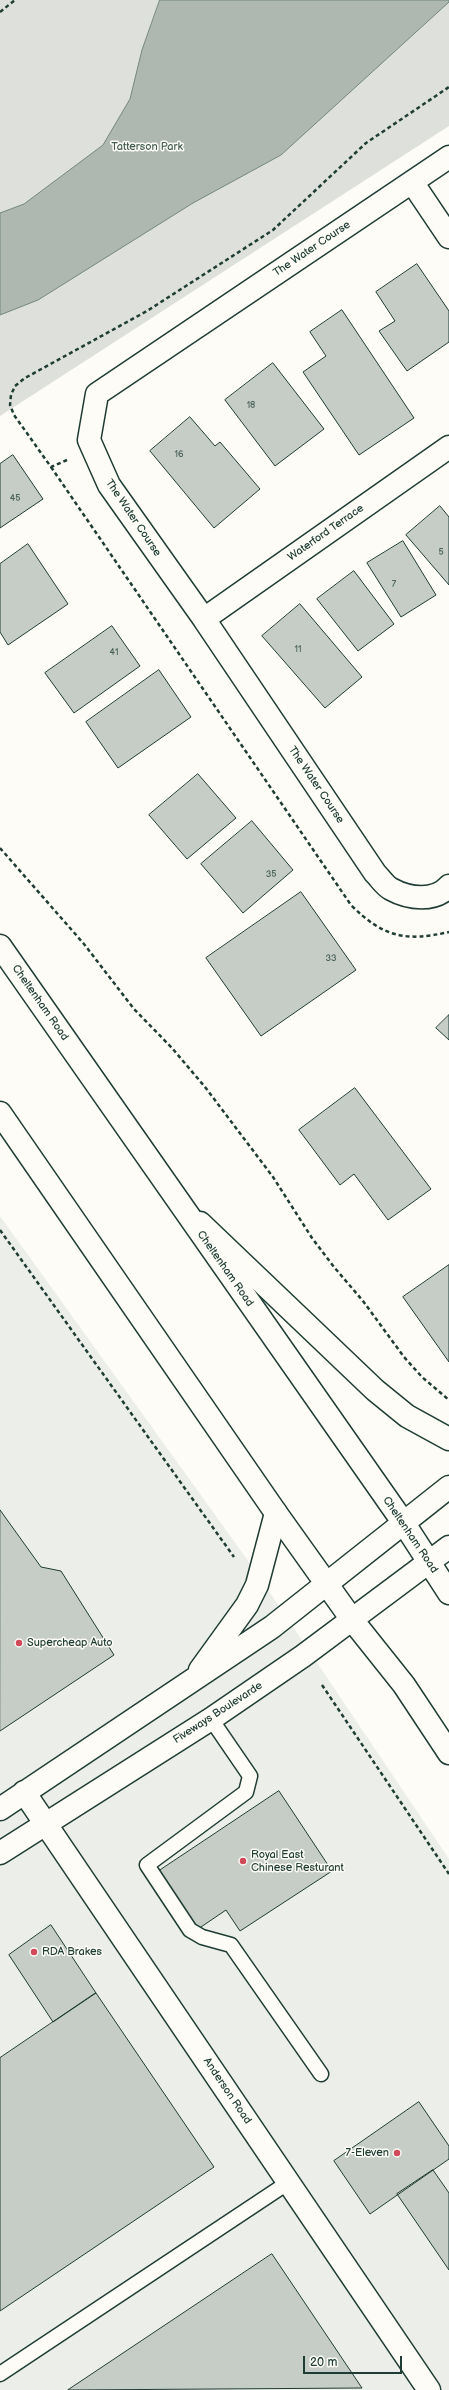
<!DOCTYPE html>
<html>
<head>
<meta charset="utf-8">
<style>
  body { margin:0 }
  #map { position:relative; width:449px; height:2390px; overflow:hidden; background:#fdfcf7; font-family:"Balsamiq Sans",sans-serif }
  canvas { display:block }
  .scale { position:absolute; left:303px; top:2356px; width:99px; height:18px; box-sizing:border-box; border:2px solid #1f3d34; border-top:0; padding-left:5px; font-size:12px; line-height:14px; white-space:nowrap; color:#1f3d34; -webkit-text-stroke:3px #fdfcf7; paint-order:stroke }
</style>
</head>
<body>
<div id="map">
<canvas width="449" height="2390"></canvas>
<div class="scale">20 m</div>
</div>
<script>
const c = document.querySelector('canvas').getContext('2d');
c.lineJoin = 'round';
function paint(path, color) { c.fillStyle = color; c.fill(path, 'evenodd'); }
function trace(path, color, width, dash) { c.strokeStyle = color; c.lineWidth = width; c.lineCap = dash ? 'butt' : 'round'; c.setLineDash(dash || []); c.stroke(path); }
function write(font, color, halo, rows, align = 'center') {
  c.font = font + ' "Balsamiq Sans",sans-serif'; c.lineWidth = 3; c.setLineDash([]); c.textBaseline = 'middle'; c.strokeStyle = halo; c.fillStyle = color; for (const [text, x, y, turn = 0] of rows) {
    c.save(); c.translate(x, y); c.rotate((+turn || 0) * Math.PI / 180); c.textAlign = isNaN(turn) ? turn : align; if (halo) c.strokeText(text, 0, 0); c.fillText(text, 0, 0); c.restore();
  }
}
paint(new Path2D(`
  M 0,1216 L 254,1569 L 449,1859 L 449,2390 L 0,2390 Z`), '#eceee9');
paint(new Path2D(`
  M 0,0 L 449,0 L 449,126 L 0,416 Z`), '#dde0db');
const water = new Path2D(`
  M 160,0 L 449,0 L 449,2 L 281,155 L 193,203 L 38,300 L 0,315 L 0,213 L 24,204 L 103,145 L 130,99 L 142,50 Z`);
paint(water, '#aeb8b1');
trace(water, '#75877f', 1);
const building = new Path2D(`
  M 417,264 L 449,311 L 449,342 L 407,371 L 379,331 L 395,321 L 376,292 Z
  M 342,310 L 414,418 L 359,455 L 303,372 L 326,356 L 310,332 Z
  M 273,363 L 324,429 L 275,466 L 225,400 Z
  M 190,417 L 215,446 L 220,442 L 260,489 L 214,528 L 150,451 Z
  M 13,455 L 43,499 L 0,528 L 0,464 Z
  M 440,506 L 449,517 L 449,585 L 406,535 Z
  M 403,541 L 436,595 L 401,617 L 367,563 Z
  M 28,544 L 68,604 L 8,645 L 0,632 L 0,564 Z
  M 354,571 L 394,624 L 358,651 L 317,599 Z
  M 300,604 L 362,677 L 325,708 L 262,636 Z
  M 112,626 L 140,666 L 74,713 L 45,673 Z
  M 159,670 L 191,717 L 118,768 L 86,722 Z
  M 198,774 L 236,818 L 187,859 L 149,815 Z
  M 252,821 L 293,870 L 243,913 L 201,864 Z
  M 301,892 L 356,970 L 261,1036 L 206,958 Z
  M 449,1015 L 449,1040 L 436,1028 Z
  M 355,1088 L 431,1189 L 388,1220 L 354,1174 L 340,1185 L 299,1130 Z
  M 449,1265 L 449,1362 L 403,1297 Z
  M 0,1510 L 41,1567 L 61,1571 L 114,1655 L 0,1731 Z
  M 279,1791 L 332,1871 L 240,1931 L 226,1910 L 198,1929 L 159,1871 Z
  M 51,1925 L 96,1993 L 53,2022 L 9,1955 Z
  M 96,1993 L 214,2167 L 0,2311 L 0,2058 Z
  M 419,2102 L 449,2146 L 449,2159 L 370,2214 L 334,2161 Z
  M 433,2170 L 449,2193 L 449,2270 L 397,2194 Z
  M 272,2254 L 362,2388 L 68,2390 Z`);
paint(building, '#c6cdc7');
trace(building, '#1f3d34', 1);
const service = new Path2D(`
  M 211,1719 L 250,1776 L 246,1792 L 147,1865 L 190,1930 L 202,1937 L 231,1945 L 321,2074
  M 0,2374 L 289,2182`);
const minor = new Path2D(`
  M 449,157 L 97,394 L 89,440 L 109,485 L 204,619 L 375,873 C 380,878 385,886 391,889 C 409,899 435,902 449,886
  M 412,182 L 449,237
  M 204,619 L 449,447
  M 200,1223 L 375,1390 L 407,1416 L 449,1439
  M 200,1670 L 247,1605 L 257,1585 L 276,1513
  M 24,1792 L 429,2390
  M 0,1809 L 272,1627 L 449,1487
  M 0,1853 L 211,1719 L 303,1656 L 449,1547`);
const primary = new Path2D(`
  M 0,946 L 403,1522 L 449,1593
  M 0,1113 L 276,1513 L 353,1621 L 404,1685 L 449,1753`);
trace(service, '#1f3d34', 17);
trace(minor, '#1f3d34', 25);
trace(primary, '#1f3d34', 25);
trace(new Path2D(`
  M 0,12 L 15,0
  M 67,460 L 51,467 L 14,415 L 10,405 L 11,395 L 15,386 L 25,378 L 147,311 L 273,230 L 366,143 L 449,87
  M 51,467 L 351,905 C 383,937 405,942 449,932
  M 0,848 L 84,944 L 134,1009 L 172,1048 L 205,1087 L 273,1177 L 312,1238 L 334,1267 L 363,1301 L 404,1357 L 422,1377 L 449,1400
  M 0,1230 L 234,1557
  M 322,1685 L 449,1874`), '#1f3d34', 2.5, [4, 3]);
trace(service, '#fdfcf7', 14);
trace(minor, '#fdfcf7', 22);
trace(primary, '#fdfcf7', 22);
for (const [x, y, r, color] of [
  [19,1643,4,"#d1495b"],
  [243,1861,4,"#d1495b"],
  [34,1952,4,"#d1495b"],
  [397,2153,4,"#d1495b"]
]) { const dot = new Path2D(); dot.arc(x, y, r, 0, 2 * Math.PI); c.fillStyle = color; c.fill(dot); trace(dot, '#fdfcf7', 1.5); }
write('9px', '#496159', null, [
  ["18",251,406],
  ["16",179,455],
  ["45",15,499],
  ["5",441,553],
  ["7",394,585],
  ["11",298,650],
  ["41",114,653],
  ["35",271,875],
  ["33",331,959]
]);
write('11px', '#455e55', '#fdfcf7', [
  ["Tatterson Park",147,147]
]);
write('11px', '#1f3d34', '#fdfcf7', [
  ["The Water Course",312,249,-34],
  ["The Water Course",133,518,56],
  ["Waterford Terrace",326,533,-35],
  ["The Water Course",316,785,56],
  ["Cheltenham Road",40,1003,55],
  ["Cheltenham Road",225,1269,55],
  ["Cheltenham Road",410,1535,56],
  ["Fiveways Boulevarde",218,1713,-33],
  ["Anderson Road",227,2091,56]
]);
write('11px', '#1f3d34', '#fdfcf7', [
  ["Supercheap Auto",27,1643],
  ["Royal East",251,1855],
  ["Chinese Resturant",251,1868],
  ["RDA Brakes",42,1952],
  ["7-Eleven",389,2153,"right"]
], 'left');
</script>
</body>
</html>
